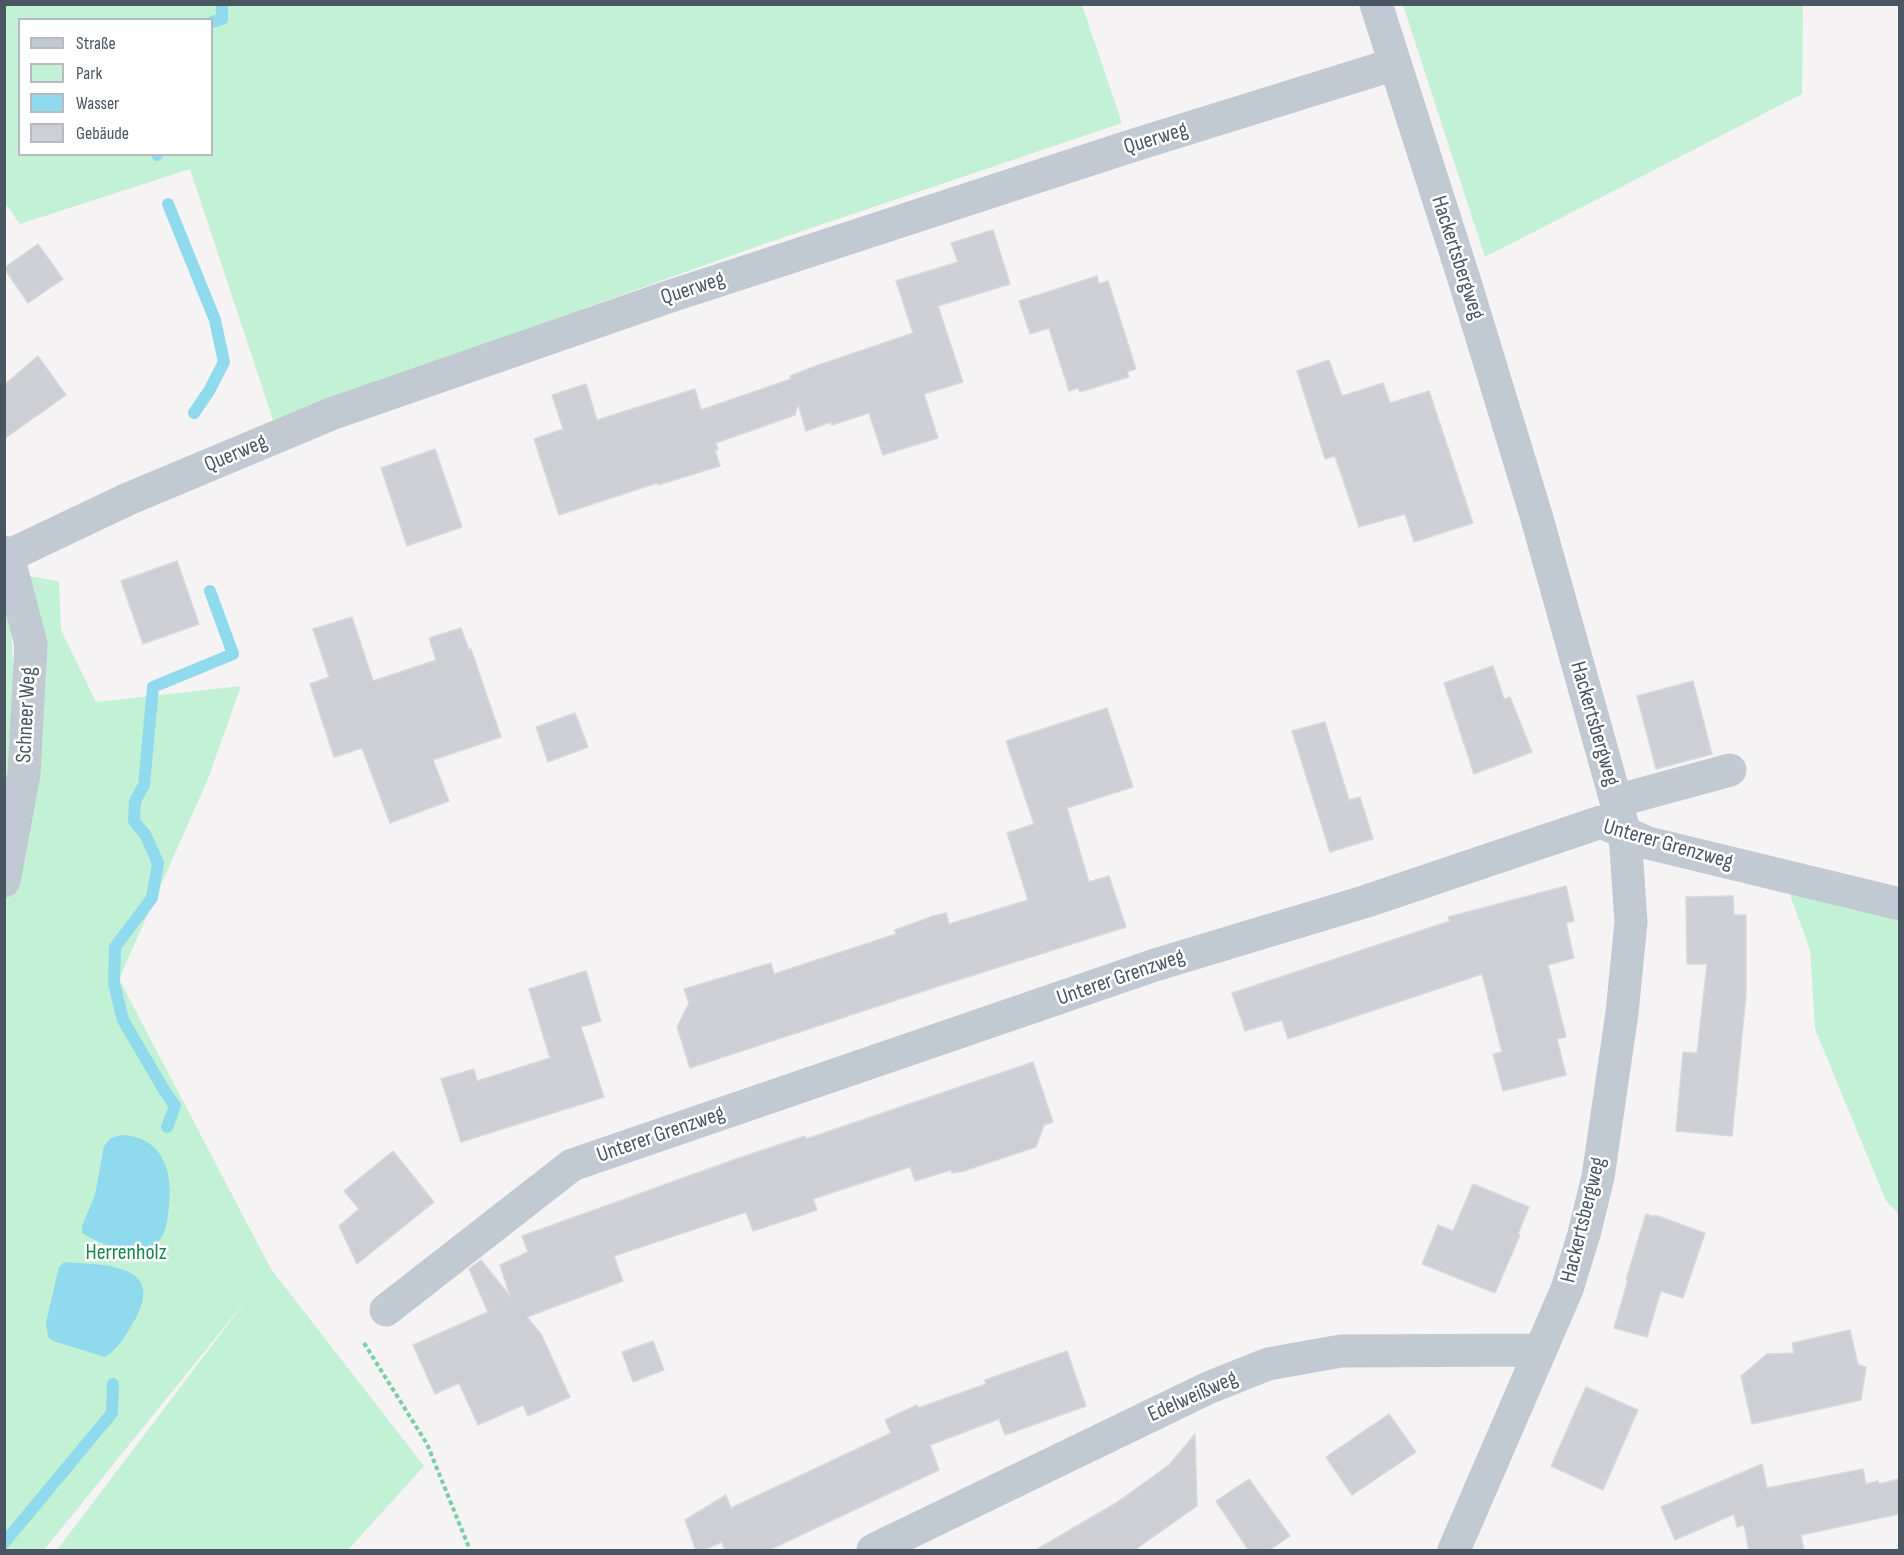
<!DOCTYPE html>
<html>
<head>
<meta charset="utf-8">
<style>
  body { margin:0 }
  #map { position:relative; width:1904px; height:1555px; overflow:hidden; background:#f5f3f3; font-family:"Sofia Sans Condensed",sans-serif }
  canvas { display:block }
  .frame { position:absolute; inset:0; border:6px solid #4a5661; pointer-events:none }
  .legend { position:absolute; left:18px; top:18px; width:195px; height:138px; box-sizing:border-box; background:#fff; border:2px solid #b7bbc0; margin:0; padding:8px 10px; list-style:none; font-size:18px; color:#4a5661 }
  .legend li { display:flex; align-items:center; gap:12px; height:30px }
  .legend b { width:30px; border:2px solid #b7bbc0 }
</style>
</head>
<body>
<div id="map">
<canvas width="1904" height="1555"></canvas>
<div class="frame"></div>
<ul class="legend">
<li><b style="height:8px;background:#c1cad2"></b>Straße</li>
<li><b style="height:16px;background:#c3f1d5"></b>Park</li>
<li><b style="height:16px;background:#90daee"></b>Wasser</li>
<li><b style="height:16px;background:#cdcfd5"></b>Gebäude</li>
</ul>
</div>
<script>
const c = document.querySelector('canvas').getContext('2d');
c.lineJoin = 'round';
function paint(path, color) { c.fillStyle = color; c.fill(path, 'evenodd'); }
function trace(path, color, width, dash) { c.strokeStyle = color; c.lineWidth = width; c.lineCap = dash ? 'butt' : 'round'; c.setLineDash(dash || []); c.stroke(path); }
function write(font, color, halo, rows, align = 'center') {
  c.font = font + ' "Sofia Sans Condensed",sans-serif'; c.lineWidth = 5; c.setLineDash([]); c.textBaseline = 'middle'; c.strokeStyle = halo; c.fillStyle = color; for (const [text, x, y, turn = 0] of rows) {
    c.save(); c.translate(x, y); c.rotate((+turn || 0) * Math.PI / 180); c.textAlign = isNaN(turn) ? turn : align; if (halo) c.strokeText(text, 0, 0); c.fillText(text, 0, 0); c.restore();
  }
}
paint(new Path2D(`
  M 4,5 L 1082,5 L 1122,123 L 761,245 L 273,420 L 190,169 L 20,224 L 5,203 ZM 20,20 L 212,20 L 212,154 L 20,154 Z
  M 1403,5 L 1803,5 L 1802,94 L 1485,257 Z
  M 4,569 L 9,573 L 59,581 L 61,630 L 96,702 L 241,686 L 208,779 L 119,979 L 271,1269 L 424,1466 L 348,1550 L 57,1550 L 251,1294 L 44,1550 L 5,1550 ZM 10,602 L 24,774 L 19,791 Z
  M 1786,884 L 1899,916 L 1899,1214 L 1886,1201 L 1815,1029 L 1810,950 Z`), '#c3f1d5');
paint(new Path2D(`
  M 121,1135 C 162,1136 173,1170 169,1206 C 168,1216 167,1228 161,1238 C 159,1242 155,1245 152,1249 C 122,1251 108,1248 82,1233 L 82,1226 L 95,1195 L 104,1146 L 111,1138 Z
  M 64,1262 C 100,1265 166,1262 136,1318 C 128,1331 119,1349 105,1357 L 53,1341 L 48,1337 L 46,1322 L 59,1267 Z`), '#90daee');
trace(new Path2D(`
  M 212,22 L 222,19 L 222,4
  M 157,154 L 157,155
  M 168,204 L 215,320 L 224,362 L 209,391 L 194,413
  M 167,1127 L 175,1106 L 164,1090 L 123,1020 L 114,983 L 115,947 L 152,898 L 158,863 L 146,836 L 134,821 L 135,801 L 144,785 L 153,687 L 233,654 L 210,591
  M 4,1543 L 112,1413 L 113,1384`), '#90daee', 12);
const building = new Path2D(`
  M 993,230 L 1010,284 L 938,306 L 963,382 L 924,394 L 938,438 L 883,455 L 869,413 L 832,425 L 831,422 L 806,431 L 798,404 L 795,415 L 716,443 L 718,450 L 715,450 L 720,466 L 658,485 L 657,483 L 559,515 L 534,439 L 563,429 L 552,395 L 586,384 L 597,420 L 695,389 L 701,410 L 791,379 L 790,376 L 813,367 L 913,333 L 896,281 L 958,262 L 951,243 Z
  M 38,244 L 63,279 L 28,303 L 4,268 Z
  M 1097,276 L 1099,284 L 1108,281 L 1136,369 L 1127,372 L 1129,377 L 1080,392 L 1078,388 L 1069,391 L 1049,328 L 1030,334 L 1019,301 Z
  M 38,356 L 66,395 L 4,439 L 4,385 Z
  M 1329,360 L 1342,396 L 1383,383 L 1390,403 L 1429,391 L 1473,523 L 1414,542 L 1405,514 L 1359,527 L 1335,456 L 1325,459 L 1297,371 Z
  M 435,449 L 462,527 L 407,546 L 381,468 Z
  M 177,561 L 199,624 L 143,644 L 121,581 Z
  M 352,617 L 373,681 L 436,660 L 429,638 L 461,628 L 469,650 L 471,649 L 501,737 L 433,760 L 449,801 L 390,823 L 362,748 L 334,757 L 310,684 L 329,677 L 313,629 Z
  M 1493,666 L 1504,699 L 1510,697 L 1532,752 L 1474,774 L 1444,683 Z
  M 1693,681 L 1712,754 L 1656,769 L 1637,696 Z
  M 1107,708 L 1133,787 L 1067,808 L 1089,882 L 1109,876 L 1126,927 L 939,986 L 690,1068 L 677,1027 L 689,1003 L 684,989 L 771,963 L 774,974 L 896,934 L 895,930 L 933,916 L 946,913 L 949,924 L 1028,900 L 1007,833 L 1034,824 L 1006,741 Z
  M 575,713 L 588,747 L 548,762 L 536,727 Z
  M 1325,722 L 1349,800 L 1360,797 L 1373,839 L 1330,852 L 1292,731 Z
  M 1566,886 L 1574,921 L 1566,923 L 1574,958 L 1548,965 L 1566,1037 L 1557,1039 L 1566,1075 L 1503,1091 L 1493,1054 L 1502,1052 L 1482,974 L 1288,1039 L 1282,1020 L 1245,1031 L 1232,993 L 1450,921 L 1448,917 Z
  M 1733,896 L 1734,915 L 1746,915 L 1746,995 L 1732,1136 L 1676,1131 L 1683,1052 L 1697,1053 L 1707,964 L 1687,964 L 1686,897 Z
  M 586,971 L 601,1021 L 581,1027 L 604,1097 L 461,1142 L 441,1079 L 474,1069 L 477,1081 L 550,1058 L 529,989 Z
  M 1033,1062 L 1053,1122 L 1044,1125 L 1036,1147 L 964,1171 L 952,1173 L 951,1170 L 915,1181 L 910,1167 L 813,1199 L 817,1210 L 753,1231 L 746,1212 L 614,1256 L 623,1281 L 527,1317 L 541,1334 L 570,1397 L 528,1416 L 523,1405 L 478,1425 L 459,1383 L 435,1394 L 413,1345 L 488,1312 L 469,1269 L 481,1260 L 510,1296 L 500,1265 L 528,1252 L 522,1236 L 736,1159 L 805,1136 L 806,1139 Z
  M 393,1151 L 434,1202 L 357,1264 L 339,1226 L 359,1209 L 344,1191 Z
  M 1473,1184 L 1529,1207 L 1518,1234 L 1520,1235 L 1495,1293 L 1422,1264 L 1438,1225 L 1453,1231 Z
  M 1646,1214 L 1655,1217 L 1655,1215 L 1705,1233 L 1683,1298 L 1661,1291 L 1647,1337 L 1614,1328 L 1628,1280 L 1626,1280 Z
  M 1850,1330 L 1858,1365 L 1866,1367 L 1861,1400 L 1752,1424 L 1741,1376 L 1767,1354 L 1794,1353 L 1792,1343 Z
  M 653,1341 L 664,1370 L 633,1382 L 622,1352 Z
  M 1067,1351 L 1086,1406 L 1005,1435 L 999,1419 L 930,1445 L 939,1470 L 767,1551 L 725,1551 L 722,1542 L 702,1551 L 696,1551 L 685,1520 L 726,1495 L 731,1508 L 891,1433 L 885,1420 L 917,1405 L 918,1408 L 986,1384 L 985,1380 Z
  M 1586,1387 L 1638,1410 L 1603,1490 L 1551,1466 Z
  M 1389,1414 L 1416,1452 L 1352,1495 L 1326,1457 Z
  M 1195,1434 L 1197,1506 L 1133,1551 L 1034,1551 L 1116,1503 L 1169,1465 Z
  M 1762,1464 L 1767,1488 L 1863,1469 L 1866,1484 L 1878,1481 L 1879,1484 L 1899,1479 L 1899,1514 L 1801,1535 L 1804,1551 L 1749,1551 L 1744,1525 L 1737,1527 L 1734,1514 L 1675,1540 L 1661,1507 Z
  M 1249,1479 L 1290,1536 L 1268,1551 L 1249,1551 L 1216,1501 Z`);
paint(building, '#cdcfd5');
trace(building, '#d7d9de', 1.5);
trace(new Path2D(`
  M 364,1343 L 427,1444 L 470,1550`), '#7ad0a6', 4, [4.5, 3]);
trace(new Path2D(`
  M 1376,4 L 1465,282 L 1536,515 L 1616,801 L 1625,834 L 1631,922 L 1622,1013 L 1598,1177 L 1584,1234 L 1567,1289 L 1454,1550
  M 4,552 L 8,556 L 31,644 L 24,774 L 4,881
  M 8,556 L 128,499 L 331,414 L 668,297 L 1128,147 L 1395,64
  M 1616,801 L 1730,770
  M 386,1310 L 572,1165 L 1155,965 L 1367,901 L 1601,822 L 1648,843 L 1900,904
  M 873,1550 L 1208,1388 L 1268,1364 L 1341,1351 L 1540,1350`), '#c1cad2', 33);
write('22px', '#4a5661', '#fff', [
  ["Querweg",1156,139,-17],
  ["Hackertsbergweg",1457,258,72],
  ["Querweg",693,289,-18],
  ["Querweg",236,454,-23],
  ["Schneer Weg",27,715,-87],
  ["Hackertsbergweg",1594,724,74],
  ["Unterer Grenzweg",1668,845,16],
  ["Unterer Grenzweg",1121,978,-19],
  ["Unterer Grenzweg",661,1135,-19],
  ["Hackertsbergweg",1584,1220,-76],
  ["Edelweißweg",1193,1397,-24]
]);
write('22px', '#17864f', '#fff', [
  ["Herrenholz",126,1253]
]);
</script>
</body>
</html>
